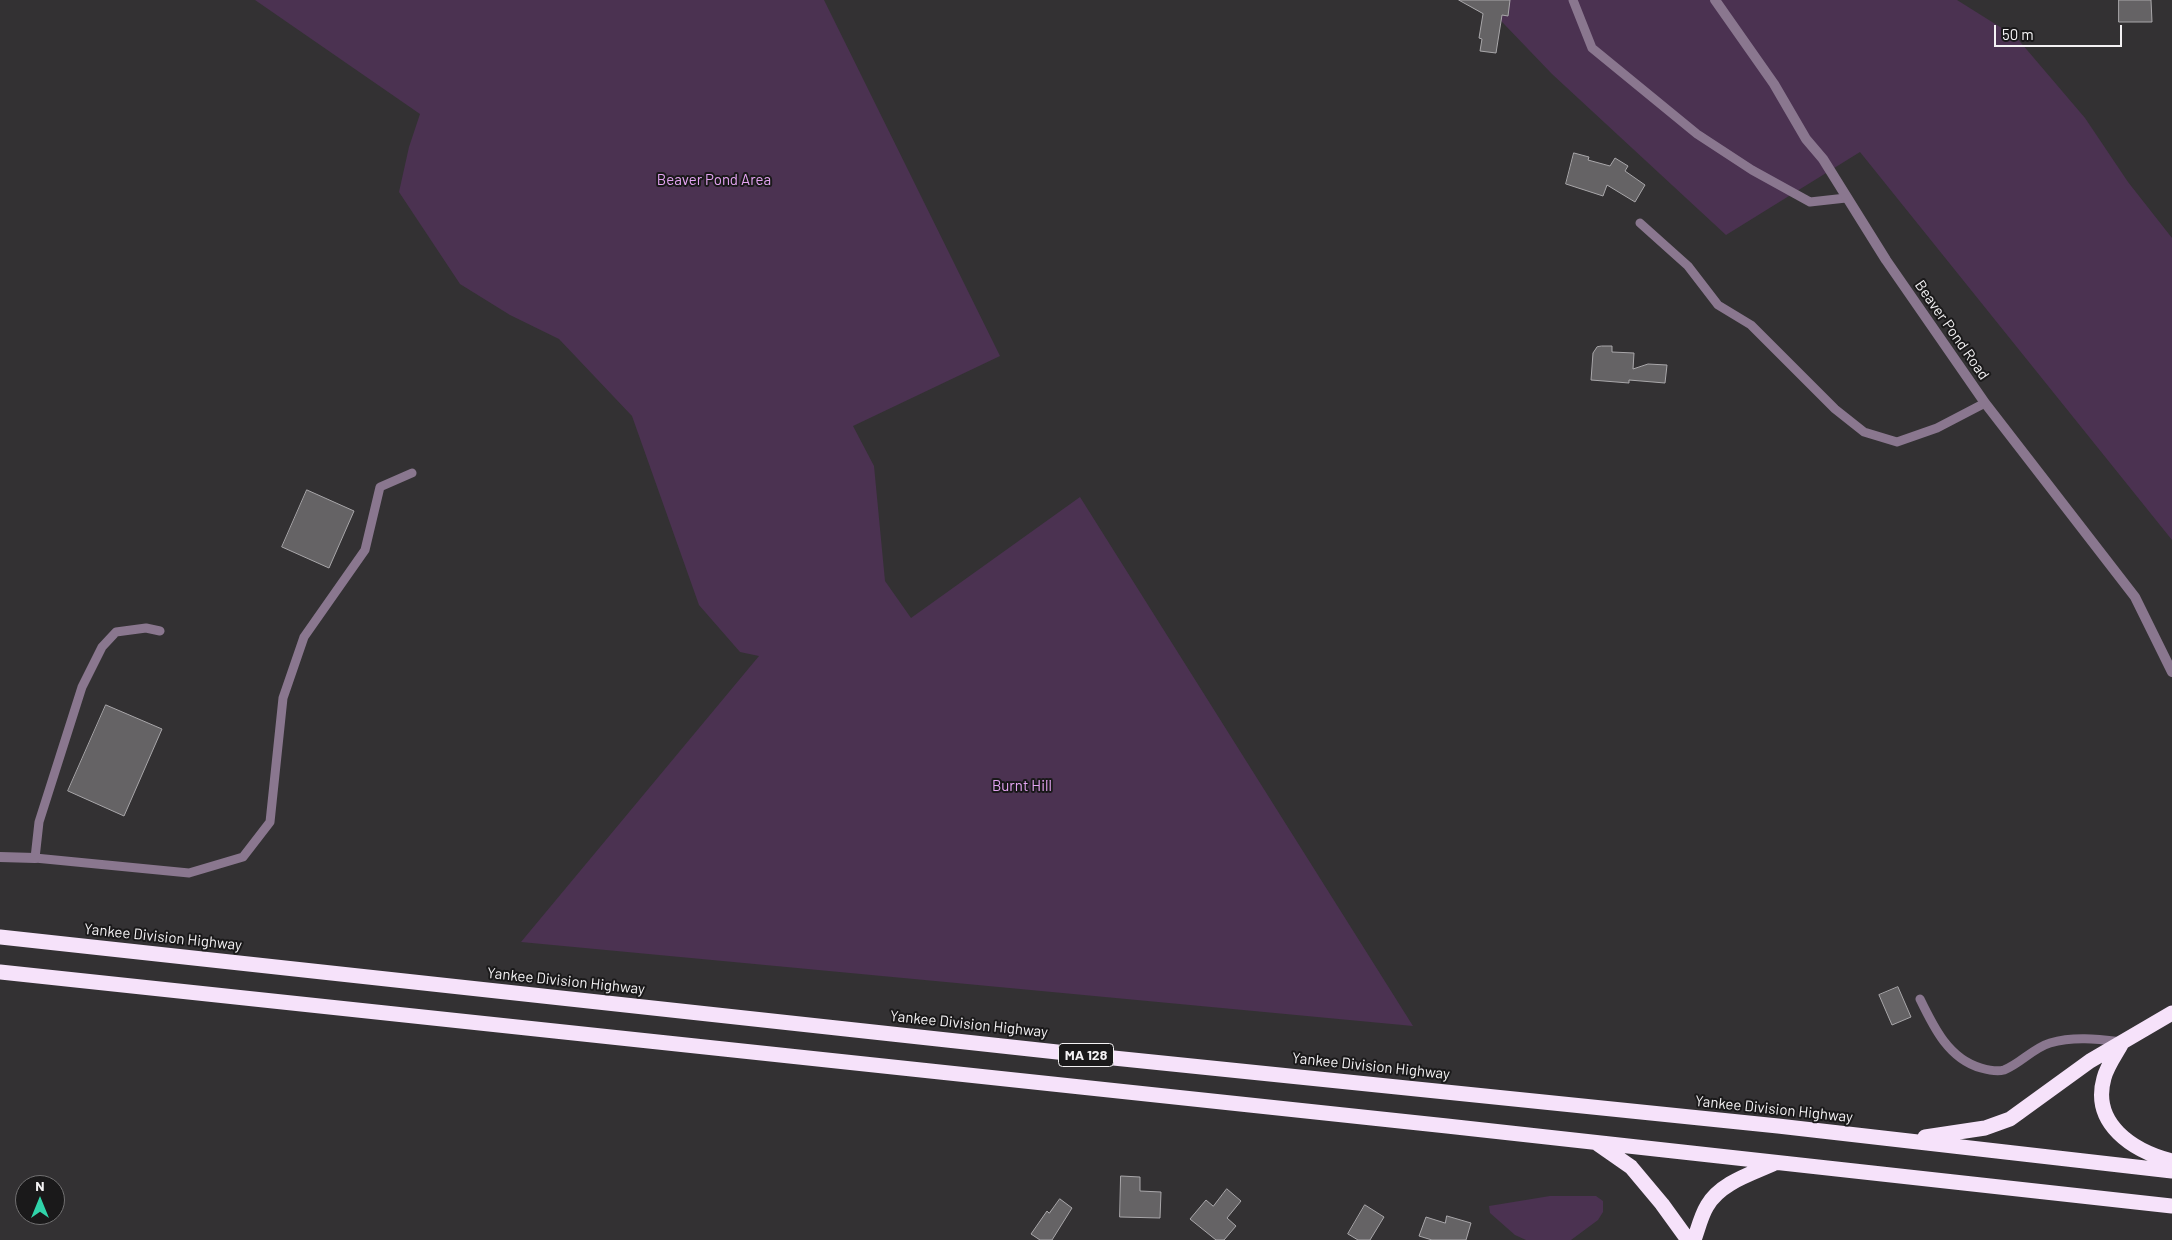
<!DOCTYPE html>
<html>
<head>
<meta charset="utf-8">
<style>
  body { margin:0 }
  #map { position:relative; width:2172px; height:1240px; overflow:hidden; background:#333133; font-family:Barlow,sans-serif }
  canvas { display:block }
  .north { position:absolute; left:15px; top:1175px; width:50px; height:50px; box-sizing:border-box; background:#1a191a; border:1px solid #717071; border-radius:50%; rotate:0deg; font-size:14px; font-weight:700; line-height:20px; text-align:center; color:#f4f2f4 }
  .north::after { content:''; display:block; margin:auto; width:18px; height:22px; background:#30d4aa; clip-path:polygon(50% 0,100% 100%,50% 72%,0 100%) }
  .scale { position:absolute; left:1994px; top:25px; width:128px; height:22px; box-sizing:border-box; border:2px solid #f4f2f4; border-top:0; padding-left:6px; font-size:15px; line-height:18px; white-space:nowrap; color:#f4f2f4; -webkit-text-stroke:4px #1a191a; paint-order:stroke }
</style>
</head>
<body>
<div id="map">
<canvas width="2172" height="1240"></canvas>
<div class="north">N</div>
<div class="scale">50 m</div>
</div>
<script>
const c = document.querySelector('canvas').getContext('2d');
c.lineJoin = 'round';
function paint(path, color) { c.fillStyle = color; c.fill(path, 'evenodd'); }
function trace(path, color, width, dash) { c.strokeStyle = color; c.lineWidth = width; c.lineCap = dash ? 'butt' : 'round'; c.setLineDash(dash || []); c.stroke(path); }
function write(font, color, halo, rows, align = 'center') {
  c.font = font + ' Barlow,sans-serif'; c.lineWidth = 4; c.setLineDash([]); c.textBaseline = 'middle'; c.strokeStyle = halo; c.fillStyle = color; for (const [text, x, y, turn = 0] of rows) {
    c.save(); c.translate(x, y); c.rotate((+turn || 0) * Math.PI / 180); c.textAlign = isNaN(turn) ? turn : align; if (halo) c.strokeText(text, 0, 0); c.fillText(text, 0, 0); c.restore();
  }
}
paint(new Path2D(`
  M 255,0 L 824,0 L 1000,356 L 853,426 L 874,466 L 885,581 L 911,618 L 1080,497 L 1413,1026 L 521,942 L 759,656 L 740,652 L 699,605 L 632,416 L 559,339 L 510,315 L 460,284 L 399,192 L 409,147 L 420,114 Z
  M 1481,0 L 1957,0 L 2016,37 L 2085,118 L 2128,182 L 2172,238 L 2172,540 L 1860,152 L 1726,235 L 1552,74 Z
  M 1550,1196 L 1596,1196 L 1603,1201 L 1603,1212 L 1598,1220 L 1571,1240 L 1526,1240 L 1515,1235 L 1490,1213 L 1489,1206 Z`), '#4b3251');
const building = new Path2D(`
  M 1459,0 L 1510,0 L 1508,16 L 1502,15 L 1496,53 L 1480,51 L 1482,39 L 1479,38 L 1483,14 Z
  M 2119,0 L 2151,0 L 2152,22 L 2119,22 Z
  M 1574,153 L 1589,157 L 1588,160 L 1610,166 L 1615,158 L 1628,166 L 1625,171 L 1645,185 L 1635,202 L 1607,185 L 1603,196 L 1566,184 Z
  M 1602,346 L 1612,346 L 1612,352 L 1634,353 L 1633,369 L 1648,364 L 1667,365 L 1665,383 L 1629,380 L 1629,383 L 1591,380 L 1593,353 L 1597,347 Z
  M 307,490 L 354,511 L 329,568 L 282,547 Z
  M 106,705 L 162,729 L 124,816 L 68,791 Z
  M 1898,987 L 1911,1017 L 1892,1025 L 1879,995 Z
  M 1121,1176 L 1140,1177 L 1140,1191 L 1161,1192 L 1160,1218 L 1120,1217 Z
  M 1227,1189 L 1241,1201 L 1227,1218 L 1236,1226 L 1224,1240 L 1216,1240 L 1190,1219 L 1206,1200 L 1213,1206 Z
  M 1060,1199 L 1072,1208 L 1052,1240 L 1040,1240 L 1031,1234 L 1047,1211 L 1049,1213 Z
  M 1365,1205 L 1384,1217 L 1370,1240 L 1358,1240 L 1348,1234 Z
  M 1447,1216 L 1471,1223 L 1466,1240 L 1432,1240 L 1419,1236 L 1426,1217 L 1445,1223 Z`);
paint(building, '#656365');
trace(building, '#a9a7aa', 1);
trace(new Path2D(`
  M 1573,0 L 1592,48 L 1697,134 L 1752,170 L 1810,202 L 1846,198
  M 1640,223 L 1688,266 L 1718,305 L 1751,325 L 1835,409 L 1864,432 L 1897,442 L 1937,428 L 1985,403
  M 160,631 L 146,628 L 116,632 L 102,647 L 82,687 L 39,822 L 35,858 L 189,873 L 243,857 L 270,822 L 283,698 L 304,637 L 365,550 L 380,487 L 412,473
  M 1920,999 C 1934,1028 1949,1059 1981,1068 C 1988,1070 1997,1072 2004,1070 C 2020,1064 2033,1048 2050,1043 C 2074,1036 2097,1039 2122,1042`), '#8a778f', 9);
trace(new Path2D(`
  M 1715,0 L 1774,84 L 1806,139 L 1823,159 L 1886,260 L 1985,403 L 2135,597 L 2172,672
  M 0,857 L 35,858`), '#8a778f', 10);
trace(new Path2D(`
  M 0,937 L 1094,1056 L 1778,1126 L 2172,1171
  M 0,972 L 1447,1126 L 2172,1206
  M 2122,1043 C 2116,1054 2107,1066 2104,1078 C 2091,1124 2133,1151 2172,1161
  M 1925,1137 L 1985,1128 L 2010,1119 L 2090,1061 L 2172,1013
  M 1598,1144 L 1631,1167 L 1662,1204 L 1688,1240
  M 1694,1240 C 1698,1229 1701,1216 1707,1206 C 1720,1183 1751,1174 1773,1164`), '#f6e2fa', 15);
for (const [x, y, w] of [
  [1086,1055,55]
]) { const box = new Path2D(); box.roundRect(x - w / 2, y - 11.5, w, 23, 4); c.fillStyle = '#1a191a'; c.fill(box); trace(box, '#f4f2f4', 1); }
write('bold 14px', '#f4f2f4', null, [
  ["MA 128",1086,1055]
]);
write('15px', '#e4a4f2', '#1a191a', [
  ["Beaver Pond Area",714,180],
  ["Burnt Hill",1022,786]
]);
write('15px', '#f4f2f4', '#1a191a', [
  ["Beaver Pond Road",1952,330,55],
  ["Yankee Division Highway",163,937,6],
  ["Yankee Division Highway",566,981,6],
  ["Yankee Division Highway",969,1024,6],
  ["Yankee Division Highway",1371,1066,6],
  ["Yankee Division Highway",1774,1109,6]
]);
</script>
</body>
</html>
